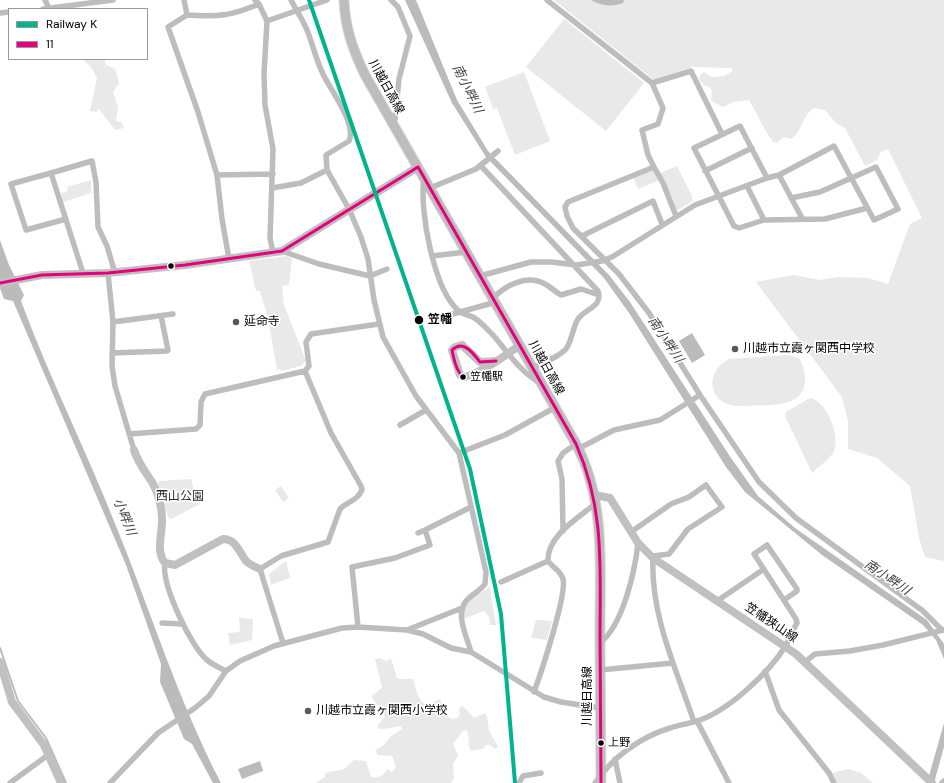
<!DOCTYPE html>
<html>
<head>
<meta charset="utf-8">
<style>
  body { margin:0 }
  #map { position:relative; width:944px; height:783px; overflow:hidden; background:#fff; font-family:"DM Sans",sans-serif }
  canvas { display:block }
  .legend { position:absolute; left:8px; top:8px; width:140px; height:52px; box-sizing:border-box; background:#fff; border:1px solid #999; margin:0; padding:5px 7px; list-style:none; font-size:12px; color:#000 }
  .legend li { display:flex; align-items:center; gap:8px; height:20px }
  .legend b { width:20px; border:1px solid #999 }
</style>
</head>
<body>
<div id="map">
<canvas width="944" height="783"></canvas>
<ul class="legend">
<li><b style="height:5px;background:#00b48d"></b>Railway K</li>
<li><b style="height:5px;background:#e5007d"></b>11</li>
</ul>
</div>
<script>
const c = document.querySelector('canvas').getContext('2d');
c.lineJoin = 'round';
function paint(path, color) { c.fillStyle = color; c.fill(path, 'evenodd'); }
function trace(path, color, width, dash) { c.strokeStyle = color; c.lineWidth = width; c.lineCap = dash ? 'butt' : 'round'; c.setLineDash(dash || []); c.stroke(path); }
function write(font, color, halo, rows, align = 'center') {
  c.font = font + ' "DM Sans","Noto Sans JP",sans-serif'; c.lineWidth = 3; c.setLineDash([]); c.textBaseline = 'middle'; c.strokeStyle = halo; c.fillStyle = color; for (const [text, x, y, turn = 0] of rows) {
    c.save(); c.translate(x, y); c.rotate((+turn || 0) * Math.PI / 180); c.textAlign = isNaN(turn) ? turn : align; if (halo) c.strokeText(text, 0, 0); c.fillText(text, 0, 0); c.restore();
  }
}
paint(new Path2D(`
  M 554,0 L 944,0 L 944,561 L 925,557 L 919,538 L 910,486 L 877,458 L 848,449 L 848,421 L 842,397 L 756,282 L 793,275 L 820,280 L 838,277 L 868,278 L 888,284 L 910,224 L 922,218 L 888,149 L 880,153 C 879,161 872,162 865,166 L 845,128 L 836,123 L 825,110 L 814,108 C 802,115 802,134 790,139 L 784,137 L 778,142 L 774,143 C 764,131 758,115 749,100 L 734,102 L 723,107 L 711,101 L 712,90 L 709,87 L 704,85 L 699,79 L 701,74 L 704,72 L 712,77 L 724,76 L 733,71 L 731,68 L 692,67 L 654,80 Z
  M 564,19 L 644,83 L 606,131 L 526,67 Z
  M 82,59 L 104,59 L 106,65 L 115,69 L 119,83 L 113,92 L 118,107 L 116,121 L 121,122 L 124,128 L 115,130 L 98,108 L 97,112 L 90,111 L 97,78 L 91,67 Z
  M 524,72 L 550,141 L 515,155 L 497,108 L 493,109 L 485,87 Z
  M 677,166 L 691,194 L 693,201 L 676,211 L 660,173 Z
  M 654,169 L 660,180 L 638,189 L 633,177 Z
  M 91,180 L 91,193 L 63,202 L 61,193 L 68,191 L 67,187 Z
  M 287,256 L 292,258 L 289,285 L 282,286 L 284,305 L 306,361 L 301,366 L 281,371 L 280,369 L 277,370 L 268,318 L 260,291 L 256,291 L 249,261 Z
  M 787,355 L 799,358 C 808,373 809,396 788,402 C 772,407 751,405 735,406 C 707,402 705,371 729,359 Z
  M 810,398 C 826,400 841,437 834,451 C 831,458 818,467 812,473 L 785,416 L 786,412 Z
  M 191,479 L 194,491 L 198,491 L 200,504 L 171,519 L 168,517 L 158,483 L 159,481 Z
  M 281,486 L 289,498 L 283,502 L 275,490 Z
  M 286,561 L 290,578 L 271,585 L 269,574 Z
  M 490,587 L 496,625 L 490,625 L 489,617 L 484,611 L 464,619 C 462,601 477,595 490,587 Z
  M 239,618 L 253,619 L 252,640 L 230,645 L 228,633 L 240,632 Z
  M 536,620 L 552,621 L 547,640 L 531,638 Z
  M 380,658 L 386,661 L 391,658 L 397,678 C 403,681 407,677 413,679 L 418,696 L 423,703 L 427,705 L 440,699 L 447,716 L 451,719 L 458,718 L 460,713 L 459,708 L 463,706 L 474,718 L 485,713 L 487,717 L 489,730 L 498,747 L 495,749 L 490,745 L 486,745 L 483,749 L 471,751 C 468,746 469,737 467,730 L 463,731 L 453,744 L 458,755 L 453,764 L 454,778 L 451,783 L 315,783 L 325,777 L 325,773 L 344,769 L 354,760 L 366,761 L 371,777 C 378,778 384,776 387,769 L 392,772 L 396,767 L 392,756 L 378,755 L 375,750 L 383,746 L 390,737 L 402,729 L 401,726 C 393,727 387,729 379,729 L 377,726 L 385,717 L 371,696 L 382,688 L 375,659 Z
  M 848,769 L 861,773 L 873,783 L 837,783 L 832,773 Z`), '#e9e9e9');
paint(new Path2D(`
  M 405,0 L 416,0 L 457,100 L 488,151 L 609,275 L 630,302 L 731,458 L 758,496 L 795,528 L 927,620 L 944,644 L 944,659 L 936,640 L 923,625 L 822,555 L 745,492 L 726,467 L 629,313 L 604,278 L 486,157 L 452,103 Z
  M 591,0 L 624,0 L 623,3 C 613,7 600,6 591,0 Z
  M 0,240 L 9,265 L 24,295 L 21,301 C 49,377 86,450 116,526 C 151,612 178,700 221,783 L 213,783 L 192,744 L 184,739 L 160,682 L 161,664 L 126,565 L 13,301 L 4,299 L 0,288 Z
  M 692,333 L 705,355 L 692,363 L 679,341 Z
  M 944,723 L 944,747 L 934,783 L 927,783 Z
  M 260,761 L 263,771 L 242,779 L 238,769 Z`), '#bbb');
trace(new Path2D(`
  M 0,648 L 18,701 L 46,738 L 66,783`), '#bbb', 2);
const primary = new Path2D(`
  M 344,0 C 345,28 353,50 365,75 L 576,444 C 608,504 599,577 600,643 C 600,690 601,737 601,783`);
trace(primary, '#dbdbdb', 11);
trace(new Path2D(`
  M 45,0 L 49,8
  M 184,0 L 187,15 C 218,17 231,16 259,4
  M 255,0 L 259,4 L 267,21 L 264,74 L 265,105 L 273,149 L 270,238 L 273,252
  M 291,0 C 296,10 303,20 307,30 C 313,45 316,60 323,74 C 330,89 357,124 349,141 L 326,155 L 327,170 L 349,209 L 361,237 L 368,259 L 374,300 L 383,337 L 416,396 L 459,453 L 486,572 L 485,584 C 480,591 472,594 466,601 C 455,615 467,637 471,652
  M 391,0 L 398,7 L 410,36 L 399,79 L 395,119 L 393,123
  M 547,0 L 652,83 L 663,108 L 658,124 L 642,130 L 648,155 L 654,167 L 568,202 L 565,207 L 567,216 L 573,228 L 619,274 L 649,313 L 700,395 L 759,482 L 796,518 L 923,611 L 942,630
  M 43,9 L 113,0
  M 0,13 L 9,12
  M 187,15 L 168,27 L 198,112 L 217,175 L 222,219 L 229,259
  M 267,21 L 327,0
  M 652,83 L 691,71 L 722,134
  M 481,166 L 598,291 C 603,307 586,308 578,319 C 573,326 571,345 565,350 C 557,358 543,363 533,368
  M 654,167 L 663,183 L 676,216
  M 705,171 L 752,148
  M 51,173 L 11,184 L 26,230 L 66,219
  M 217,175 L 273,174
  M 779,175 L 802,218
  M 767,178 L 740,126 L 694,148 L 734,226 L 739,228 L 764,220 L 825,219 L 867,208
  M 424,179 C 419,210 434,291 459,311 C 462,314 468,315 473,317 C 480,321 487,329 493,335 C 507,351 520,372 540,383
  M 747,186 L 764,220
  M 272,188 L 301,183 L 327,170
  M 430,188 L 476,169 L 498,151
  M 582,236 L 653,201 L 662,224
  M 282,251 L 319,264 L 370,276 L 387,269
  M 432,256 L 466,252
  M 83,273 L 51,173 L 92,161 L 96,182 L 98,227 L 107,246 L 115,273
  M 108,273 L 113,322 L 112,366 L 115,386 L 134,450
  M 480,276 L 531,262 L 551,262 L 577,265 L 602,261 L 612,257 L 695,205 L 767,178 L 779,175 L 834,146 L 874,220 L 898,209 L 876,167 L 820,192 L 791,198
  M 493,298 C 506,285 527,274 545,284 C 551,287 555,292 561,295 L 581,289 L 599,295
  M 435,319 L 496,302
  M 113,322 L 173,314
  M 112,353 L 167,351 L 168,350 L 161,316
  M 400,425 L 426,410
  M 129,434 L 196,429 L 200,425 L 201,402 L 205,394 L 305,371 L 309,366 L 306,342 L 311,334 L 379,324
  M 578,449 L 614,430 L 660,420 L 700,395
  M 459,453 L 505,435 L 554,408
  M 563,531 L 562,479 L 558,461 L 563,453 L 576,444
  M 631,532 L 671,504 L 689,497 L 706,485 L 722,507 L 688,529 L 669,554 L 653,556 C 650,615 676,668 694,722
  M 418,533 L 425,530
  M 165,563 C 161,584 191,647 207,660 C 213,665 220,668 226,671
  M 501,582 L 548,561
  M 717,601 L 764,569
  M 162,623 L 183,624
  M 358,627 L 352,567 L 395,558 L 430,545 L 425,530 L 471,507
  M 407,630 L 462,608
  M 283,643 L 260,569 L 281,556 L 328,542 L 340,509 C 348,501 357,501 362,490 L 361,486 L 331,433 L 305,371
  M 600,643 C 623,625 635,571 638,543
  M 805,662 L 815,654 L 850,651 L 883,645 L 944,630
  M 600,670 L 673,663
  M 765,671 L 779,710 L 829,773 L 834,783
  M 534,692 C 541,673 567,595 563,579 C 561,571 553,568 548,561 C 547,536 578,518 595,504
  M 697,721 L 729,783
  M 615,759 L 620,783
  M 10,783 L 48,755
  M 110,783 L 158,733 L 195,708 L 209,696 L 226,671 L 240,661 L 274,646 L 342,628 L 358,627 L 407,630 L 423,634 L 451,648 L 471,652 L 544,697 L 561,702 L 600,708
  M 519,783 L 523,776 L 541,773
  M 595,783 C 612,758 640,737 670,728 C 678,725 688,724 697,721 C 727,712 770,672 786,645 C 790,638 793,630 797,623 L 796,619 L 754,554 L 767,545 L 797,589 L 797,591 L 784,600
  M 942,783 L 944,781`), '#bdbdbd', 5.5);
trace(new Path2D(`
  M 0,283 L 42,275 L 108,273 L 185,265 L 282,251 L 418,167
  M 496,361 L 480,362 L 462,345 L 455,347 L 452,350 L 460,375 L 465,377 C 486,370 503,357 520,345
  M 134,450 C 138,463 145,471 152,482 C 158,492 162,507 162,518 C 163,532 155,551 165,563 L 175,565 L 223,539 C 236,539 239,552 246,561 C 250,565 256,567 260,569
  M 594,495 L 610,498 L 638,543 L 653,558 L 796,654 L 932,783
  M 0,662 L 12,702 L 44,745 L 61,783`), '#c0c0c0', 8);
trace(primary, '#bdbdbd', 9);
trace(new Path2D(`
  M 418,167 L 576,444 C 605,509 600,568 600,637 C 600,686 601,734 601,783
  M 0,283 L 42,275 L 108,273 L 185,265 L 282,251 L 418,167
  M 463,377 C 456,370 454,360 452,350 C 463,339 473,353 480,362 L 496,361`), '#e5007d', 3);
trace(new Path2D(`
  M 309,0 L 470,469 L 501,614 L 515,783`), '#00b48d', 4);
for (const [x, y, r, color] of [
  [171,266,3.5,"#000"],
  [419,320,5,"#000"],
  [236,322,4,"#595959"],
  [735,349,4,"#595959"],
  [463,377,3.5,"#000"],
  [308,711,4,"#595959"],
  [601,743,3.5,"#000"]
]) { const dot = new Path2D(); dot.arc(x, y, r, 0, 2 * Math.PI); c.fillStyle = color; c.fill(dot); trace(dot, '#fff', 1.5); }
write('11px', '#000', '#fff', [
  ["笠幡駅",470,377],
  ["上野",608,743]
], 'left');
write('12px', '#000', '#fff', [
  ["川越日高線",386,87,61],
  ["川越日高線",546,368,61],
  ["笠幡狭山線",771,623,34],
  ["川越日高線",588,696,-90]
]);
write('bold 12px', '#000', '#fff', [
  ["笠幡",428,320]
], 'left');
write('12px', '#000', '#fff', [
  ["延命寺",244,322],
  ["川越市立霞ヶ関西中学校",743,349],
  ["川越市立霞ヶ関西小学校",316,711]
], 'left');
write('12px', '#2e2e2e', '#fff', [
  ["西山公園",180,497]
]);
write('italic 13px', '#3f3f3f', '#fff', [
  ["南小畔川",467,89,64],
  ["南小畔川",665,340,56],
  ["小畔川",124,517,68],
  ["南小畔川",887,578,34]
]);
</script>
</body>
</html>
